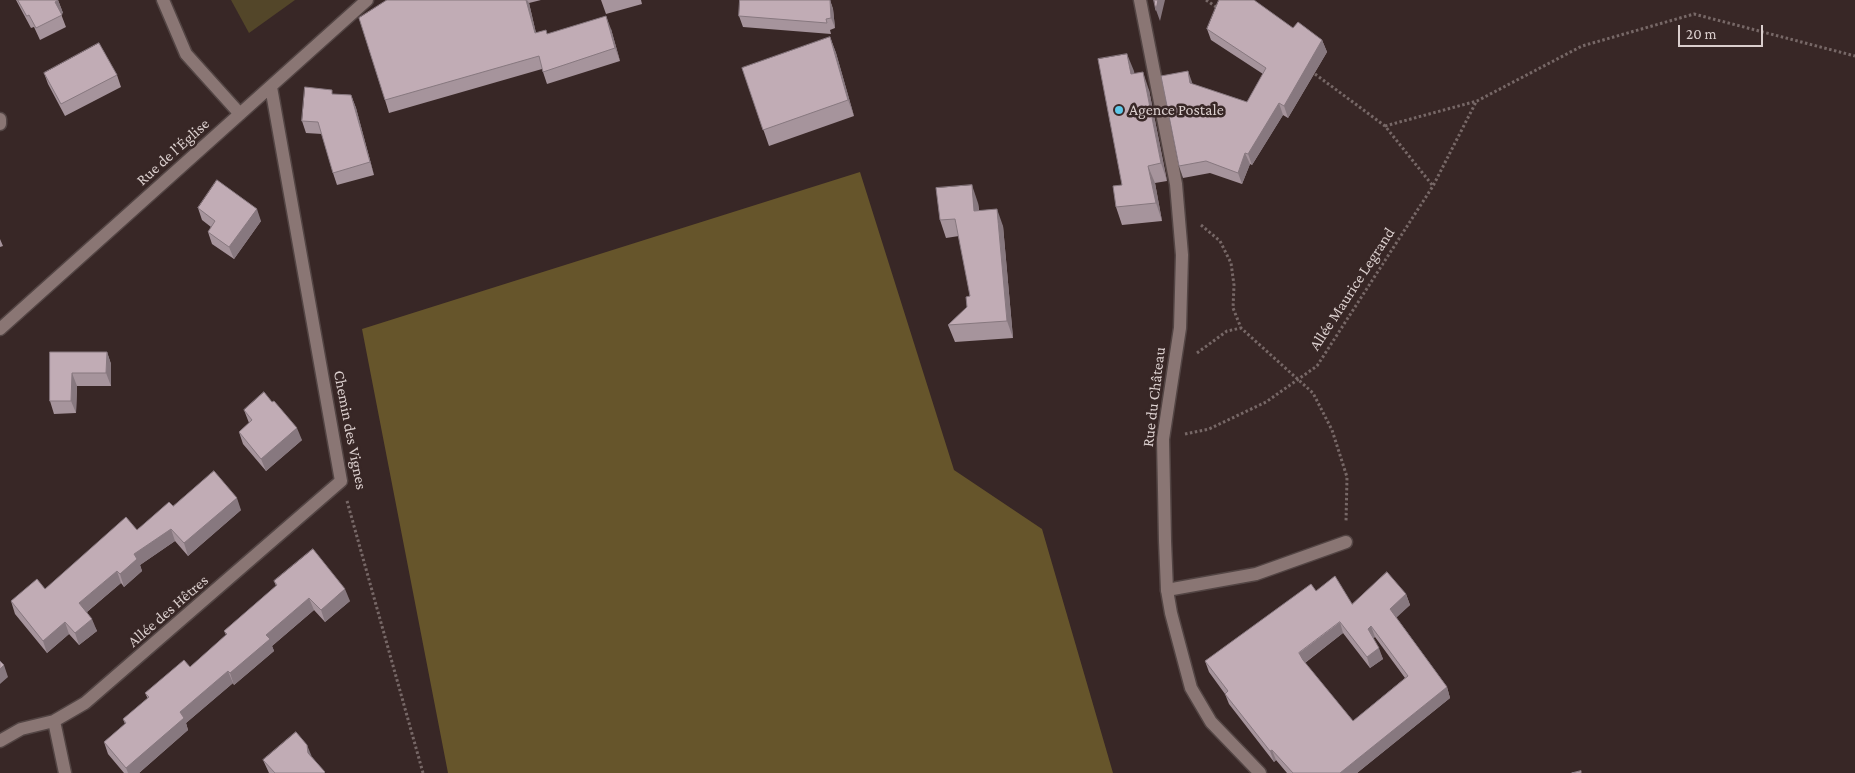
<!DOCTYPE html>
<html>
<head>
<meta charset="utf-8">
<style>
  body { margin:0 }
  #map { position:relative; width:1855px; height:773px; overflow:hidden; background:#382726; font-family:"Crimson Pro",serif }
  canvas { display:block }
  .scale { position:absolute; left:1678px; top:25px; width:85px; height:22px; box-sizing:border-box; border:2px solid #dacecd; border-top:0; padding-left:6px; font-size:15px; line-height:18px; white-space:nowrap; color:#dacecd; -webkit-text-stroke:4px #382726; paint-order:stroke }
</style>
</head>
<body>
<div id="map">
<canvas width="1855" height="773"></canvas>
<div class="scale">20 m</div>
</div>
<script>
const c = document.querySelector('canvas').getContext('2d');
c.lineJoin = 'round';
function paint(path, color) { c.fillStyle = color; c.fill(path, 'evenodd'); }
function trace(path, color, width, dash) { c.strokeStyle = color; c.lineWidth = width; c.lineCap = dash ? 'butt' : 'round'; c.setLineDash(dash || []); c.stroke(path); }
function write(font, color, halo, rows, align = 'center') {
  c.font = font + ' "Crimson Pro",serif'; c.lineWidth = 5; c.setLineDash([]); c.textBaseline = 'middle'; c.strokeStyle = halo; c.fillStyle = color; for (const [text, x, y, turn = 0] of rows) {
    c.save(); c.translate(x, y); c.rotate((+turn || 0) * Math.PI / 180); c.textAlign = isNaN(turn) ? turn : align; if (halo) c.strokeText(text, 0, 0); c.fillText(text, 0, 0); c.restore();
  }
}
paint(new Path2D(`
  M 231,0 L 295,0 L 249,33 Z`), '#534629');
paint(new Path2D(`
  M 860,172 L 954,470 L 1042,529 L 1113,773 L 448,773 L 362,329 Z`), '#66552b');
const lane = new Path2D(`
  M 1167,590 L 1256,574 L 1346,542`);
const street = new Path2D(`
  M 163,0 L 186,54 L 240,114
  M 1140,0 L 1176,184 L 1182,255 L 1180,328 L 1163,439 L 1165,541 L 1167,590 L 1171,613 L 1191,688 L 1211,722 L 1260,773
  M 0,119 L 0,124
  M 0,329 L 367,0
  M 54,721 L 65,773
  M 0,741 L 21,729 L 54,721 L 85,703 L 341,481 L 271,87`);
trace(lane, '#534544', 15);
trace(street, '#534544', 15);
trace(new Path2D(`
  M 1206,0 L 1219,9
  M 1311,71 L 1385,126 L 1433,186
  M 1385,126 L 1477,101 L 1582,46 L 1694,14 L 1855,56
  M 1201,225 L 1220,241 L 1231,263 L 1234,285 L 1233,308 L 1241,328 L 1313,393 L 1332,430 L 1347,477 L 1346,522
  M 1197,353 L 1227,331 L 1241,328
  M 1185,434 L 1209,429 L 1266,402 L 1317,366 L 1433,186 L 1476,102
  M 347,501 L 423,773`), '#776867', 3, [2.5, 2.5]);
trace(lane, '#8a7674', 12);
trace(street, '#8a7674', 12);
paint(new Path2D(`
  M 16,0 L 58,0 L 63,13 L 61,14 L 66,27 L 40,40 L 34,27 L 31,28 Z
  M 387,0 L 541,0 L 529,3 L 536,33 L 547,34 L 611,29 L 620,61 L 547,84 L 542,69 L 389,113 L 385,100 Z
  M 601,0 L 641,0 L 642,4 L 606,14 Z
  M 740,0 L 830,0 L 833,9 L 835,28 L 830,30 L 831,34 L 743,27 L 739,16 Z
  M 1293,28 L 1322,40 L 1327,52 L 1288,118 L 1283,115 L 1252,165 L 1250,164 L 1242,184 L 1210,173 L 1183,178 L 1179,166 L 1192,84 L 1247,102 L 1263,74 L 1211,40 L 1207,29 Z
  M 830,37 L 836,53 L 854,116 L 769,146 L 742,68 Z
  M 1134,71 L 1134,74 L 1149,90 L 1167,181 L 1155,183 L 1162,221 L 1122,225 L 1116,207 L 1122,185 Z
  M 44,73 L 117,75 L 121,87 L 65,116 L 48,84 Z
  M 333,94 L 351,95 L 356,108 L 374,175 L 337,185 L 333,173 L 322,134 L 306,133 L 302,121 Z
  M 978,203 L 979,210 L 1003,226 L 1013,338 L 955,342 L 948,325 L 967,307 L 970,296 L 959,236 L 946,238 L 940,220 Z
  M 198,208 L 261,221 L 234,259 L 212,244 L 208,232 L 211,227 L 202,220 Z
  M 0,239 L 3,246 L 0,247 Z
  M 50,352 L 107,352 L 111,364 L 111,386 L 77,386 L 76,413 L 54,414 L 50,401 Z
  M 244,410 L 302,440 L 266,471 L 243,444 L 239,432 L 249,423 Z
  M 173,506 L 241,510 L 188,556 L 175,541 L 140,565 L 142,571 L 124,587 L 121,583 L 87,612 L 97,631 L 79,645 L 69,634 L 47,653 L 15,614 L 11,601 L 45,589 Z
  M 274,581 L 350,601 L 325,622 L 314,610 L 272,646 L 274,651 L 234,685 L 233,683 L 186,723 L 188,730 L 139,773 L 124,773 L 108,754 L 104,742 L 125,724 L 123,719 L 148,699 L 145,693 L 190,667 L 226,635 L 224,631 L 276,586 Z
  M 1316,591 L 1352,604 L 1406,594 L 1410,605 L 1396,617 L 1447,687 L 1450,698 L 1357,773 L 1287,773 L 1276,760 L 1274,762 L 1229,704 L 1225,694 L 1209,672 L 1205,661 ZM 1343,633 L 1370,668 L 1383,659 L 1373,638 L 1375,637 L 1405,678 L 1353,721 L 1305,663 Z
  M 312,757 L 325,773 L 269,773 L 263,760 Z`), '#a6949c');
paint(new Path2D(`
  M 58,0 L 63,13 L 60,15 L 55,2 Z
  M 526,0 L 527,0 L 529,3 L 539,46 L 535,33 Z
  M 830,0 L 833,9 L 835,28 L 831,18 Z
  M 1158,0 L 1165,0 L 1160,21 L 1156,10 Z
  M 606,16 L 611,29 L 620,61 L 615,48 Z
  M 830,37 L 836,53 L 854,116 L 848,100 Z
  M 1322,40 L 1327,52 L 1288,118 L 1284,106 Z
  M 1127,54 L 1134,71 L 1138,92 L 1131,74 Z
  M 1188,71 L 1192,82 L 1194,95 L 1190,83 Z
  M 1143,72 L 1149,90 L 1167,181 L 1161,163 Z
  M 351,95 L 356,108 L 374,175 L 370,162 Z
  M 1279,103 L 1283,115 L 1252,165 L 1248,154 Z
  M 1245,153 L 1250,164 L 1242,184 L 1238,173 Z
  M 1148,166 L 1155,183 L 1162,221 L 1156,203 Z
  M 972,185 L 978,203 L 981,228 L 974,211 Z
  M 257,209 L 261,221 L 234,259 L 229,247 Z
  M 997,209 L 1003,226 L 1013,338 L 1007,321 Z
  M 107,352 L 111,364 L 111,386 L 106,373 Z
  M 72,373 L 77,386 L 76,413 L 71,401 Z
  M 297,428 L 302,440 L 266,471 L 261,459 Z
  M 237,498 L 241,510 L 188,556 L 184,543 Z
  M 171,529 L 175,541 L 140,565 L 142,571 L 124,587 L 120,574 L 134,554 Z
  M 117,571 L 121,583 L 83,615 L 79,603 Z
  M 345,589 L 350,601 L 325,622 L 321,610 Z
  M 1406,594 L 1410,605 L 1394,620 L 1390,609 Z
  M 309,598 L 314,610 L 272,646 L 274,651 L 234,685 L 230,673 L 266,635 Z
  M 92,619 L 97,631 L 79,645 L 75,633 Z
  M 65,622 L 69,634 L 47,653 L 43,641 Z
  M 1340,622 L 1343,633 L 1303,664 L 1299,653 Z
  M 1371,626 L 1375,637 L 1371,640 L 1368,629 Z
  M 1379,648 L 1383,659 L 1370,668 L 1367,657 Z
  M 4,665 L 8,677 L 0,684 L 0,669 Z
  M 228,671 L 233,683 L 186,723 L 188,730 L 139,773 L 128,773 L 126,768 L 180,712 Z
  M 1447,687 L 1450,698 L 1357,773 L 1340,773 Z
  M 307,745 L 312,757 L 308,753 Z
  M 1272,750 L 1276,760 L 1274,762 L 1270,751 Z`), '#87787f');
const building = new Path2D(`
  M 18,0 L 58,0 L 55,2 L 62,15 L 36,28 L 29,15 L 27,16 Z
  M 387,0 L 526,0 L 535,33 L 546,30 L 547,34 L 606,16 L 615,48 L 543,72 L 539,56 L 385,100 L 359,18 Z
  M 740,0 L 830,0 L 831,18 L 826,19 L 827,23 L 739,16 Z
  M 1154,0 L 1158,0 L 1156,10 Z
  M 1219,0 L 1254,0 L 1293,28 L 1298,22 L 1322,40 L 1284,106 L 1279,103 L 1248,154 L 1245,153 L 1238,173 L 1206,161 L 1179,166 L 1161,76 L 1188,71 L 1190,83 L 1247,102 L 1266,68 L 1207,29 Z
  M 830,37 L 848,100 L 763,130 L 742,68 Z
  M 99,43 L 117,75 L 61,104 L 44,73 Z
  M 1127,54 L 1131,74 L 1143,72 L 1161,163 L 1148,166 L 1156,203 L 1116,207 L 1113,186 L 1122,185 L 1098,59 Z
  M 305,87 L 332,90 L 332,94 L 351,95 L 370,162 L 333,173 L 318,122 L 302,121 Z
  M 217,180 L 257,209 L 229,247 L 208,232 L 215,221 L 198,208 Z
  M 972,185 L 974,211 L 997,209 L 1007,321 L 948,325 L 967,307 L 966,297 L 970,296 L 955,219 L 940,220 L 936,188 Z
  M 50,352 L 107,352 L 106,373 L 72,373 L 71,401 L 50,401 Z
  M 264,392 L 272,402 L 274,401 L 297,428 L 261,459 L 239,432 L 252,420 L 244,410 Z
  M 214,471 L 237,498 L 184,543 L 171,529 L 134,554 L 137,559 L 120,574 L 117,571 L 79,603 L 92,619 L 75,633 L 65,622 L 43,641 L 11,601 L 37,579 L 45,589 L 126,517 L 137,530 L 169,502 L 173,506 Z
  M 313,549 L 345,589 L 321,610 L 309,598 L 266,635 L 270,639 L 230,673 L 228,671 L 180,712 L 184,718 L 126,768 L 104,742 L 126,723 L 123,719 L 149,697 L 145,693 L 184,660 L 190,667 L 227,634 L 224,631 L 277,585 L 274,581 Z
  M 1387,572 L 1406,594 L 1390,609 L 1447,687 L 1340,773 L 1293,773 L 1272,750 L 1270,751 L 1225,694 L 1228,691 L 1205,661 L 1311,584 L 1316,591 L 1335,576 L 1352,604 ZM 1340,622 L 1367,657 L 1379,648 L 1368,629 L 1371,626 L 1408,676 L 1353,721 L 1303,660 L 1299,653 Z
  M 0,661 L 4,665 L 0,669 Z
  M 296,732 L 307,745 L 308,753 L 325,772 L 324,773 L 275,773 L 263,760 Z
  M 1581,771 L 1581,773 L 1572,773 Z`);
paint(building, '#c1acb5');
trace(building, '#87787f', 1);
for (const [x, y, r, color] of [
  [1119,110,5,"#5dc7e8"]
]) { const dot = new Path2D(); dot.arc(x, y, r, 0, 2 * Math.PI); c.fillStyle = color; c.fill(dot); trace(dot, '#382726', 2); }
write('16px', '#dacecd', '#382726', [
  ["Agence Postale",1129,110]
], 'left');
write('16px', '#dacecd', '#382726', [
  ["Rue de l'Église",173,152,-42],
  ["Allée Maurice Legrand",1352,289,-57],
  ["Rue du Château",1154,397,-83],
  ["Chemin des Vignes",350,430,79],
  ["Allée des Hêtres",168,611,-41]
]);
</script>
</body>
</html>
